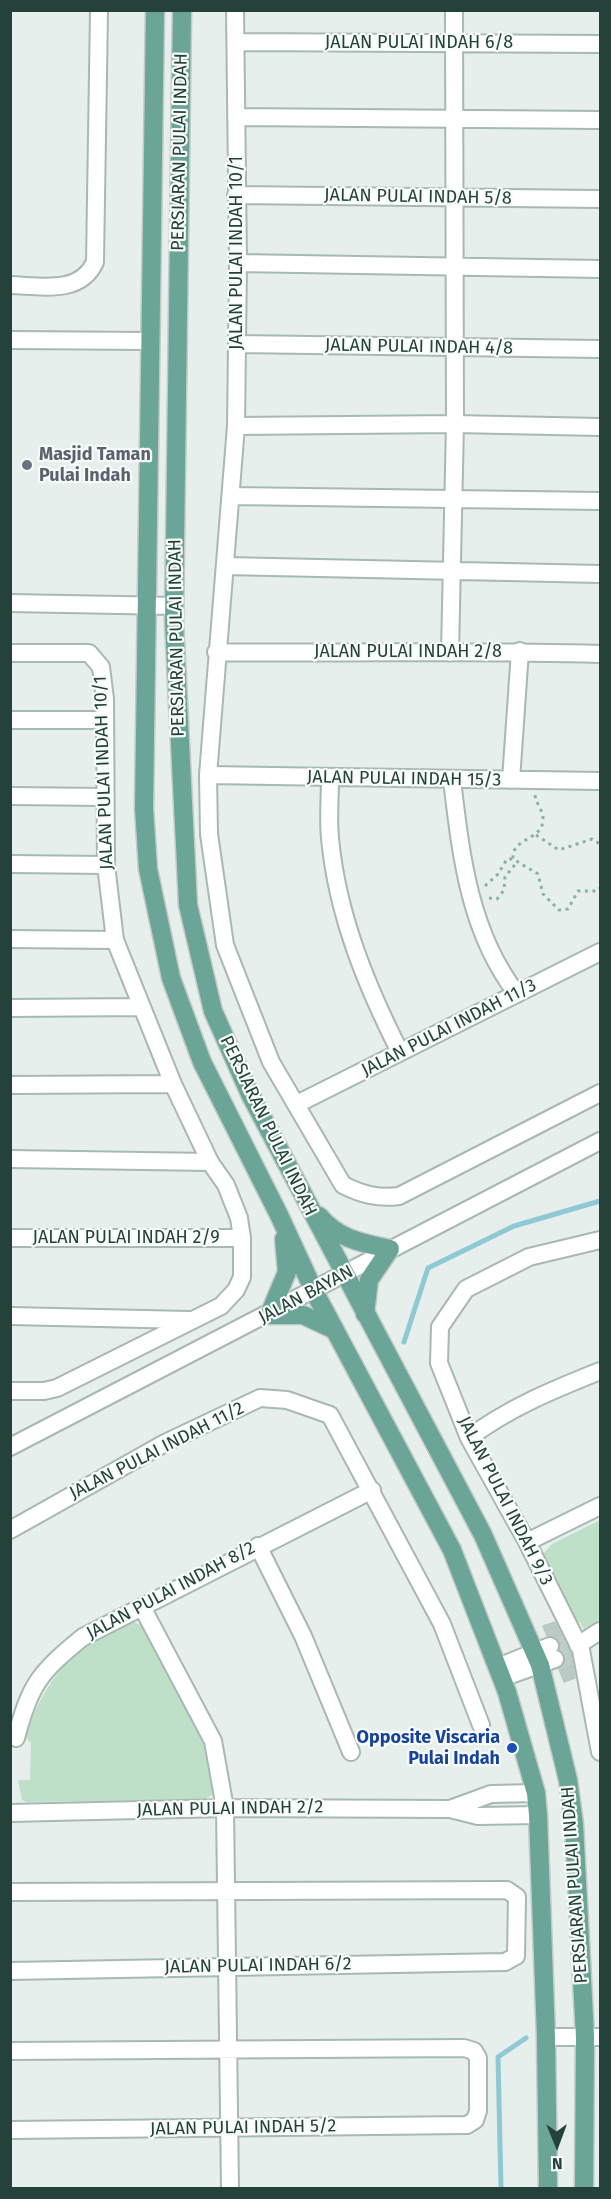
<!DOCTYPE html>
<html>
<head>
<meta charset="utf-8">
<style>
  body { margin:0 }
  #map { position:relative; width:611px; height:2199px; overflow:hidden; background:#e6efeb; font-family:"Fira Sans",sans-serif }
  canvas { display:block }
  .frame { position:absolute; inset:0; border:12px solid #24423a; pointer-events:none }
  .north { position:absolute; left:527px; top:2115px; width:60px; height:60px; -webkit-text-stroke:4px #f7fbf9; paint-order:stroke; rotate:179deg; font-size:16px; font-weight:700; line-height:24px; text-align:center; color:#24423a }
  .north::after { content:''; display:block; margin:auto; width:21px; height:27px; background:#24423a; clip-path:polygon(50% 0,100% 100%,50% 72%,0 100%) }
</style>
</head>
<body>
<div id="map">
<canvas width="611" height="2199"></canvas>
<div class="frame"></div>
<div class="north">N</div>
</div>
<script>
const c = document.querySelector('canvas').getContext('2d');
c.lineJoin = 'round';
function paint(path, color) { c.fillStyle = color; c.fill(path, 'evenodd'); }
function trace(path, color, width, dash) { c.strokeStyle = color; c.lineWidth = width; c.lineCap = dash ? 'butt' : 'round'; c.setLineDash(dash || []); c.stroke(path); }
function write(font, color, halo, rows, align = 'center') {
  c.font = font + ' "Fira Sans",sans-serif'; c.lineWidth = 4.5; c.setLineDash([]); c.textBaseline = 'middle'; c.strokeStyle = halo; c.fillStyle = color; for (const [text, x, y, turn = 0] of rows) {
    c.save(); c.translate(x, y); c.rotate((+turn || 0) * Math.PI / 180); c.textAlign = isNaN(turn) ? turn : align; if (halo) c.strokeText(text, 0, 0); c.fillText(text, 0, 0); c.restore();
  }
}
paint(new Path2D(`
  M 600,1520 L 600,1624 L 586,1634 L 580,1622 L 574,1625 L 541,1556 L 552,1544 Z
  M 133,1622 L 143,1626 L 208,1750 L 216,1793 L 205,1799 L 27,1802 L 22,1800 L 18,1780 L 30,1780 L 31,1743 L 25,1737 C 38,1698 60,1661 95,1639 C 101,1635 109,1628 116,1627 C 124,1625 126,1627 133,1622 Z`), '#bfe0c8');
trace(new Path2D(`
  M 404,1342 L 428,1268 L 514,1226 L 600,1201
  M 501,2188 L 498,2057 L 526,2038`), '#8ec9d4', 5);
const building = new Path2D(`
  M 555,1622 L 571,1653 L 575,1678 L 564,1682 L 559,1669 L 565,1661 L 565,1655 L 559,1650 L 559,1642 L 556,1637 L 547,1636 L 543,1626 Z`);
paint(building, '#bbcac4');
trace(building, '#b8c9c2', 1.5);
trace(new Path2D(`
  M 552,1650 L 568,1644
  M 556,1662 L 573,1656`), '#bfccc8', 16, [16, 8]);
const minor = new Path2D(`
  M 235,10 L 238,263 L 236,426 L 208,775 L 209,834 L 225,945 L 271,1062 L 343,1185 C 361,1194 378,1199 399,1196 L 600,1093
  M 237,42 L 600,44
  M 236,117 L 600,120
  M 236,195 L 600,199
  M 238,263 L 600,269
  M 10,285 C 41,286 80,295 95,262 L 99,10
  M 10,340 L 149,341
  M 238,344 L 600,349
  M 236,426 L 455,424 L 600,427
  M 232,496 L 600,501
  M 225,566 L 600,574
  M 10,603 L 174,606
  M 216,652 C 344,654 473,650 600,654
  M 10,653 L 89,653 L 101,667 L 105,699 L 106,865 L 115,940 L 173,1084 L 210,1162 L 226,1185 L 239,1218 L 242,1238 L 242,1277 L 236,1290 L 221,1306 L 57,1388 L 44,1391 L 10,1391
  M 450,653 L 455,424 L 454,10
  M 10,720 L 104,720
  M 208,775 L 600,781
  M 330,778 C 330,798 328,818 330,838 C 337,914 366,985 400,1052
  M 452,780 C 461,855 469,932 517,994
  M 511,780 L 520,651
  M 10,796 L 105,797
  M 10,864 L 106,865
  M 10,939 L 115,940
  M 10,1008 L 141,1007
  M 10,1085 L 173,1084
  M 297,1104 L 600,952
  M 10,1159 L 210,1162
  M 10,1238 L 242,1238
  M 600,1240 L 529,1257 L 466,1289 L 440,1327 L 439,1363 L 469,1438 L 527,1542 L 581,1650 L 600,1752
  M 10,1316 L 189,1320
  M 469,1438 C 508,1408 555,1389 600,1371
  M 10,1447 L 600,1141
  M 10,1530 L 165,1443 L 260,1398 L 287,1400 L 330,1415 L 442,1624 L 481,1725
  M 527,1542 L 600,1506
  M 258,1546 L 303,1636 L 351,1752
  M 142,1607 L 213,1741 L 225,1808 L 230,2188
  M 578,1645 L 600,1631
  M 498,1667 L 550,1646
  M 502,1678 L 555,1659
  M 16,1738 C 30,1684 40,1672 83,1637 L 372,1490
  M 450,1809 L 478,1816 L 538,1815
  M 10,1813 L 225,1808 L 450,1809 L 491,1794 L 536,1793
  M 10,1892 L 507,1890 L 517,1897 L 516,1956 L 505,1962 L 10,1971
  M 546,2037 L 600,2037
  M 10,2051 L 464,2048 L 474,2051 L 478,2058 L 478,2111 L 475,2120 L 467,2125 L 10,2130`);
const major = new Path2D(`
  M 155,10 L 144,808 L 148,869 L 171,978 L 202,1062 L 279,1215 L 314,1291 L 452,1550 L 507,1692 L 536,1793 L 538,1815 L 546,2037 L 548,2188
  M 182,10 L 174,621 L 188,905 L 213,1011 L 250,1094 L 483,1535 L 540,1665 L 568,1780 L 574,1824 L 585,2037 L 584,2188
  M 319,1216 C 338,1239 362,1243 390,1249 L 369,1280 L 365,1314
  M 269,1315 L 287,1272 L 284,1239
  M 269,1315 L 303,1315 L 335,1330`);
trace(minor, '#a8b8b2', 20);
trace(major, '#c2cac8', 21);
trace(new Path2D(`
  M 535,795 C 536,804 543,810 543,818 C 544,841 511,837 513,859 L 538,874 L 543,894 L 559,910 L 568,909 L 578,891 L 597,891 L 600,888
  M 536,835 L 559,850 L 592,839 L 600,844
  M 485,886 L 498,874 L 507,859 L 513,859
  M 489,898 L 497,899 L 504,890 L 505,877 L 517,862`), '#86b3a5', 3, [3, 4.5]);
trace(minor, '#fff', 16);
trace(major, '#6aa596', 18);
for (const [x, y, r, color] of [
  [27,465,6,"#6b7280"],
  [512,1748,6,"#1a4fb4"]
]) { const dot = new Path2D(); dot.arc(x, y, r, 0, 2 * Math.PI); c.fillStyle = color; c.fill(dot); trace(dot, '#f7fbf9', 2); }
write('18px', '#24423a', '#f7fbf9', [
  ["JALAN PULAI INDAH 6/8",419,43],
  ["PERSIARAN PULAI INDAH",180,152,-89],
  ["JALAN PULAI INDAH 5/8",418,197,1],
  ["JALAN PULAI INDAH 10/1",237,253,-90],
  ["JALAN PULAI INDAH 4/8",419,347,1],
  ["PERSIARAN PULAI INDAH",177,638,-91],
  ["JALAN PULAI INDAH 2/8",408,652],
  ["JALAN PULAI INDAH 10/1",104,773,-92],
  ["JALAN PULAI INDAH 15/3",404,779,1],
  ["JALAN PULAI INDAH 11/3",449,1028,-27],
  ["PERSIARAN PULAI INDAH",268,1126,64],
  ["JALAN PULAI INDAH 2/9",126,1238],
  ["JALAN BAYAN",306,1295,-28],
  ["JALAN PULAI INDAH 11/2",157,1451,-27],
  ["JALAN PULAI INDAH 9/3",505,1501,63],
  ["JALAN PULAI INDAH 8/2",171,1591,-28],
  ["JALAN PULAI INDAH 2/2",230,1809,-1],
  ["PERSIARAN PULAI INDAH",575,1885,-94],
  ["JALAN PULAI INDAH 6/2",258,1966,-1],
  ["JALAN PULAI INDAH 5/2",243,2128,-1]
]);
write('bold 18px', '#5b616d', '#f7fbf9', [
  ["Masjid Taman",39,455],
  ["Pulai Indah",39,476]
], 'left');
write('bold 18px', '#164399', '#f7fbf9', [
  ["Opposite Viscaria",500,1738],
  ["Pulai Indah",500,1759]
], 'right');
</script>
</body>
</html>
